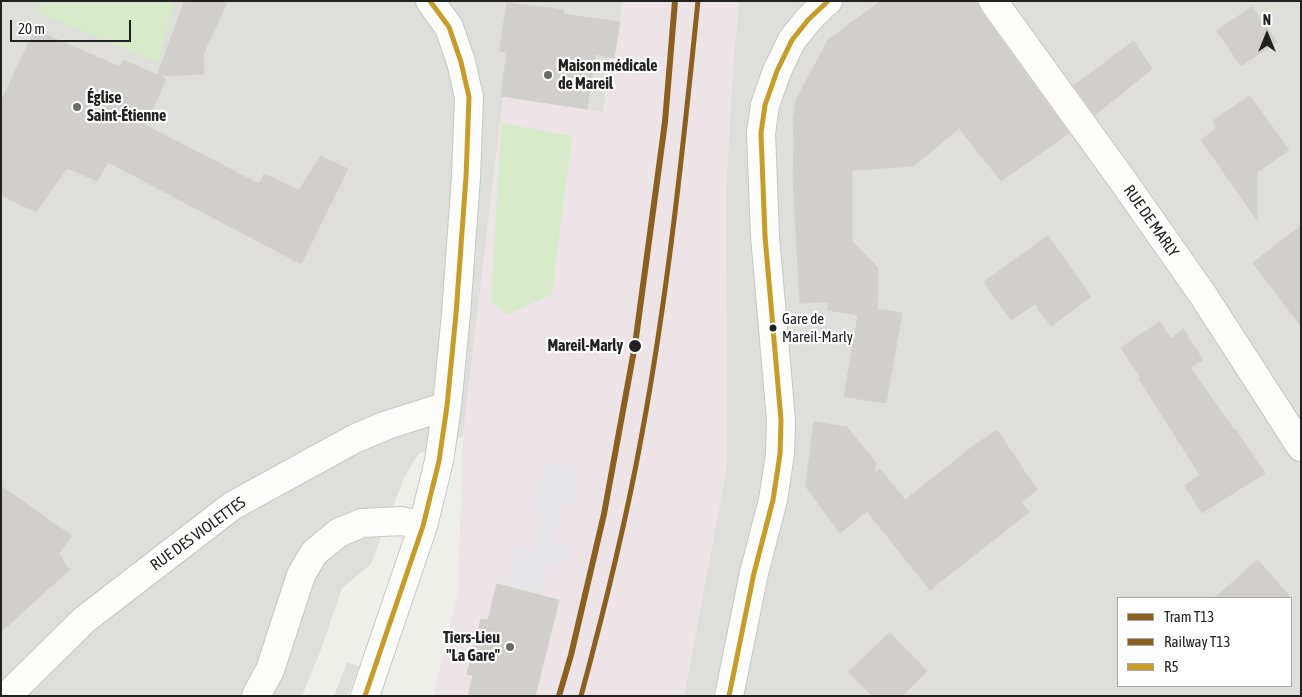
<!DOCTYPE html>
<html>
<head>
<meta charset="utf-8">
<style>
  body { margin:0 }
  #map { position:relative; width:1302px; height:697px; overflow:hidden; background:#efefea; font-family:"Asap Condensed",sans-serif }
  canvas { display:block }
  .frame { position:absolute; inset:0; border:2px solid #212121; pointer-events:none }
  .legend { position:absolute; left:1117px; top:597px; width:175px; height:90px; box-sizing:border-box; background:#fff; border:1px solid #a6a6a6; margin:0; padding:6px 9px; list-style:none; font-size:15px; color:#212121 }
  .legend li { display:flex; align-items:center; gap:10px; height:25px }
  .legend b { width:25px; border:1px solid #a6a6a6 }
  .north { position:absolute; left:1242px; top:10px; width:50px; height:50px; -webkit-text-stroke:4px #fff; paint-order:stroke; rotate:0deg; font-size:14px; font-weight:700; line-height:20px; text-align:center; color:#212121 }
  .north::after { content:''; display:block; margin:auto; width:18px; height:22px; background:#212121; clip-path:polygon(50% 0,100% 100%,50% 72%,0 100%) }
  .scale { position:absolute; left:10px; top:20px; width:121px; height:22px; box-sizing:border-box; border:2px solid #212121; border-top:0; padding-left:6px; font-size:15px; line-height:18px; white-space:nowrap; color:#212121; -webkit-text-stroke:4px #fff; paint-order:stroke }
</style>
</head>
<body>
<div id="map">
<canvas width="1302" height="697"></canvas>
<div class="frame"></div>
<ul class="legend">
<li><b style="height:6px;background:#8a5f20"></b>Tram T13</li>
<li><b style="height:6px;background:#8a5f20"></b>Railway T13</li>
<li><b style="height:6px;background:#c69d29"></b>R5</li>
</ul>
<div class="north">N</div>
<div class="scale">20 m</div>
</div>
<script>
const c = document.querySelector('canvas').getContext('2d');
c.lineJoin = 'round';
function paint(path, color) { c.fillStyle = color; c.fill(path, 'evenodd'); }
function trace(path, color, width, dash) { c.strokeStyle = color; c.lineWidth = width; c.lineCap = dash ? 'butt' : 'round'; c.setLineDash(dash || []); c.stroke(path); }
function write(font, color, halo, rows, align = 'center') {
  c.font = font + ' "Asap Condensed",sans-serif'; c.lineWidth = 4.5; c.setLineDash([]); c.textBaseline = 'middle'; c.strokeStyle = halo; c.fillStyle = color; for (const [text, x, y, turn = 0] of rows) {
    c.save(); c.translate(x, y); c.rotate((+turn || 0) * Math.PI / 180); c.textAlign = isNaN(turn) ? turn : align; if (halo) c.strokeText(text, 0, 0); c.fillText(text, 0, 0); c.restore();
  }
}
paint(new Path2D(`
  M 1,1 L 623,1 L 614,58 L 611,58 L 603,113 L 503,97 L 463,436 L 418,454 L 404,478 L 371,564 L 342,588 L 322,647 L 302,696 L 1,696 Z
  M 739,1 L 1301,1 L 1301,696 L 684,696 L 727,465 L 726,190 L 733,64 ZM 1118,598 L 1291,598 L 1291,686 L 1118,686 Z
  M 347,662 L 359,666 L 348,696 L 334,696 Z`), '#dededb');
paint(new Path2D(`
  M 623,1 L 739,1 L 733,64 L 726,190 L 727,465 L 684,696 L 433,696 L 458,590 L 463,436 L 503,96 L 603,112 L 611,57 L 614,58 Z`), '#ece4e7');
paint(new Path2D(`
  M 39,1 L 174,1 L 158,63 L 39,13 Z
  M 501,123 L 572,136 L 552,294 L 507,315 L 491,301 Z`), '#d7ebcb');
paint(new Path2D(`
  M 544,461 L 580,468 L 573,506 L 561,504 L 553,540 L 567,544 L 563,565 L 549,563 L 542,595 L 507,587 L 518,546 L 532,550 L 542,510 L 532,509 Z`), '#e6e5e8');
const building = new Path2D(`
  M 185,1 L 228,1 L 203,54 L 204,74 L 159,76 L 166,79 L 145,125 L 259,184 L 264,174 L 299,190 L 321,156 L 348,169 L 301,264 L 108,162 L 97,181 L 67,168 L 36,212 L 1,195 L 1,101 L 35,30 L 120,67 L 123,60 L 157,75 Z
  M 881,1 L 977,1 L 980,10 L 1069,133 L 1001,181 L 959,128 L 914,166 L 852,170 L 852,241 L 878,268 L 877,309 L 902,313 L 886,403 L 844,397 L 858,315 L 828,310 L 828,302 L 800,303 L 793,177 L 794,144 L 793,119 L 796,100 L 828,40 Z
  M 507,3 L 564,10 L 563,14 L 620,22 L 614,58 L 595,54 L 587,109 L 501,96 L 507,52 L 500,51 Z
  M 1252,7 L 1277,42 L 1241,66 L 1217,31 Z
  M 1134,41 L 1152,69 L 1095,115 L 1074,86 Z
  M 1250,96 L 1289,150 L 1257,172 L 1257,220 L 1201,140 L 1217,128 L 1213,121 Z
  M 1301,226 L 1301,326 L 1253,263 Z
  M 1048,236 L 1091,297 L 1051,326 L 1035,304 L 1011,320 L 984,282 Z
  M 1160,322 L 1171,339 L 1183,329 L 1203,360 L 1190,367 L 1234,430 L 1235,429 L 1265,473 L 1202,513 L 1185,486 L 1200,475 L 1139,379 L 1141,378 L 1121,348 Z
  M 814,422 L 847,427 L 876,463 L 874,473 L 880,469 L 905,500 L 976,444 L 997,430 L 1037,490 L 1021,502 L 1029,512 L 930,590 L 867,511 L 840,533 L 806,487 Z
  M 1,486 L 72,536 L 59,553 L 69,570 L 1,632 Z
  M 1258,560 L 1291,598 L 1215,598 Z
  M 497,584 L 559,600 L 535,696 L 468,696 L 473,675 L 467,674 L 481,619 L 488,620 Z
  M 890,633 L 927,671 L 902,696 L 872,696 L 849,672 Z`);
paint(building, '#d0cfcb');
trace(building, '#d2d0cb', 1);
const street = new Path2D(`
  M 993,1 L 1123,181 L 1203,295 L 1301,447
  M 7,696 L 84,620 L 232,506 L 354,439 L 387,425 L 447,406
  M 256,696 L 270,670 L 301,575 L 314,553 L 338,533 L 362,523 L 402,521 L 423,526
  M 365,696 L 423,526 L 439,461 L 447,406 L 456,314 L 466,177 L 469,97 L 461,62 L 449,27 L 430,1
  M 729,696 L 754,573 L 773,500 L 780,454 L 781,420 L 765,236 L 761,133 L 765,105 L 777,71 L 792,40 L 808,20 L 823,5 L 828,1`);
trace(street, '#c6c6c4', 30);
trace(street, '#fdfdfc', 28);
trace(new Path2D(`
  M 365,696 L 423,526 L 439,461 L 447,406 L 456,314 L 466,177 L 469,97 L 461,62 L 449,27 L 430,1
  M 729,696 L 754,573 L 773,500 L 780,454 L 781,420 L 765,236 L 761,133 L 765,105 L 777,71 L 792,40 L 808,20 L 828,1`), '#c69d29', 5);
trace(new Path2D(`
  M 559,696 L 571,655 L 604,514 L 635,345 L 665,122 L 675,1`), '#8a5f20', 6);
trace(new Path2D(`
  M 581,696 C 604,611 625,526 641,439 C 668,294 683,148 698,1`), '#8a5f20', 5);
for (const [x, y, r, color] of [
  [548,75,5,"#696967"],
  [77,107,5,"#696967"],
  [773,328,4.5,"#212121"],
  [635,346,7,"#212121"],
  [510,647,5,"#696967"]
]) { const dot = new Path2D(); dot.arc(x, y, r, 0, 2 * Math.PI); c.fillStyle = color; c.fill(dot); trace(dot, '#fff', 2); }
write('15px', '#212121', '#fff', [
  ["Gare de",782,319],
  ["Mareil-Marly",782,337]
], 'left');
write('bold 16px', '#212121', '#fff', [
  ["Maison médicale",558,66],
  ["de Mareil",558,84],
  ["Église",87,98],
  ["Saint-Étienne",87,116],
  ["Tiers-Lieu",500,638,"right"],
  ["\"La Gare\"",500,656,"right"]
], 'left');
write('16px', '#212121', '#fff', [
  ["RUE DE MARLY",1151,221,55],
  ["RUE DES VIOLETTES",198,534,-36]
]);
write('bold 16px', '#212121', '#fff', [
  ["Mareil-Marly",623,346]
], 'right');
</script>
</body>
</html>
